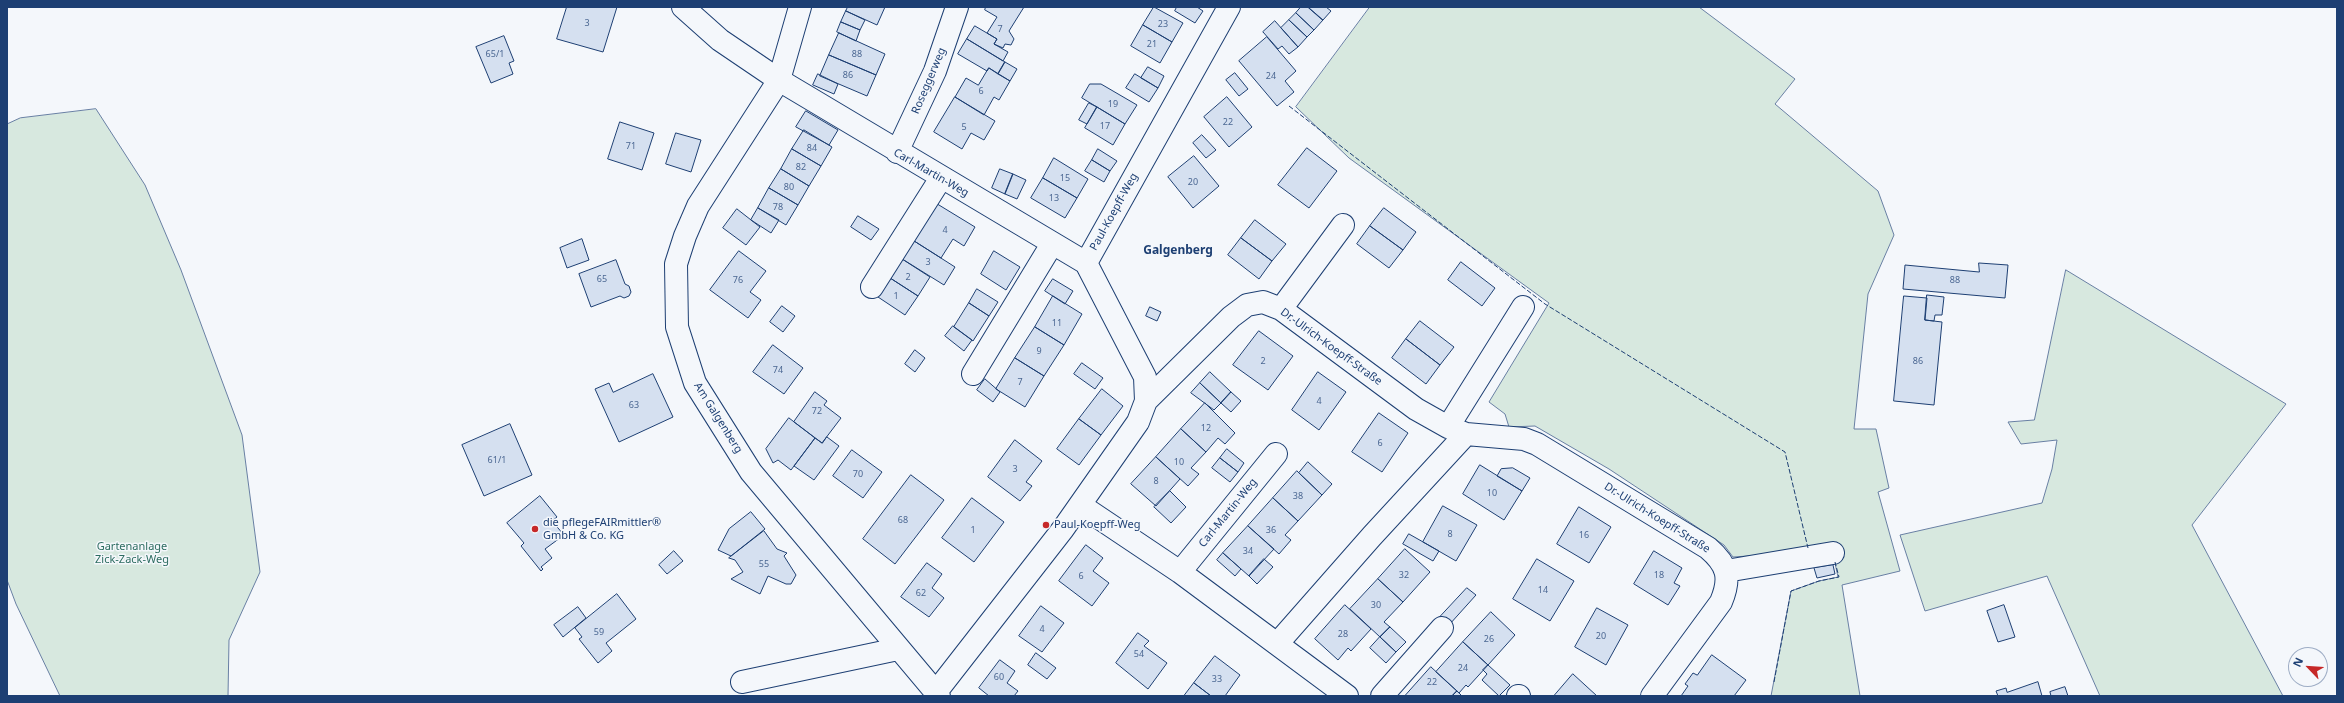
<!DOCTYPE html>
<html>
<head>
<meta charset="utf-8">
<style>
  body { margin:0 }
  #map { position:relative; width:2344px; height:703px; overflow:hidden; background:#f4f7fb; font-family:"Noto Sans",sans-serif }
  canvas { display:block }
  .frame { position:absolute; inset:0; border:8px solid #1d3f73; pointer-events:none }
  .north { position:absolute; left:2288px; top:647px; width:40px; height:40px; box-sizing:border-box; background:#f4f7fb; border:1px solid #9eadc5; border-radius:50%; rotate:295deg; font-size:11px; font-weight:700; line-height:16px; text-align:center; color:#1d3f73 }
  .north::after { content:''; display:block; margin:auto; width:14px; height:18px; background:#c62828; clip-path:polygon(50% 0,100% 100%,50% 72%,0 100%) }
</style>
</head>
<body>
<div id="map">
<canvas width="2344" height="703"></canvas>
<div class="frame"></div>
<div class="north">N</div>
</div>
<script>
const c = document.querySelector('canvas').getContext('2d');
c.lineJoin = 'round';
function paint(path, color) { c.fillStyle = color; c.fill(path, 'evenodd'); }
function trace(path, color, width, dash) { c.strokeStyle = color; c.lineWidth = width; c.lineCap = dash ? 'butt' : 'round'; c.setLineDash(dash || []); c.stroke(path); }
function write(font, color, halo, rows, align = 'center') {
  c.font = font + ' "Noto Sans",sans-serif'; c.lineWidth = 3; c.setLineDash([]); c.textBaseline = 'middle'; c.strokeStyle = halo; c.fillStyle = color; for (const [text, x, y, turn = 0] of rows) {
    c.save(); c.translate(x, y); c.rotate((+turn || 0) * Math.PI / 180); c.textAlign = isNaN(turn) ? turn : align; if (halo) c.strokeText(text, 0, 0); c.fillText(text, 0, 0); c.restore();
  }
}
const green = new Path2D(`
  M 1370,7 L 1699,7 L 1795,79 L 1775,104 L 1878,191 L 1894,235 L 1868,294 L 1854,429 L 1876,429 L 1889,488 L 1878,492 L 1900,571 L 1842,585 L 1860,696 L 1771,696 L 1791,591 L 1819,581 L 1838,577 L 1831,545 L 1809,552 L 1733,557 L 1724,545 L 1609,469 L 1535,426 L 1509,427 L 1505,414 L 1489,402 L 1549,303 L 1349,158 L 1296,107 Z
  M 96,109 L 145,185 L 181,270 L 242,435 L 260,572 L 229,640 L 228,696 L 60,696 L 16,604 L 7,580 L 7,124 L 20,118 Z
  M 2066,270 L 2286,404 L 2192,525 L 2283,696 L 2100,696 L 2047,576 L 1925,611 L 1900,535 L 2042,503 L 2052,469 L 2057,440 L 2021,444 L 2008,422 L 2034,420 Z`);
paint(green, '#d7e8df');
trace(green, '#687fa3', 1);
const building = new Path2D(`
  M 567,7 L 617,7 L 603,52 L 557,39 Z
  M 848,7 L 885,7 L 877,25 L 846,11 Z
  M 986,7 L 1024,7 L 1009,31 L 1014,39 L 1011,45 L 1005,44 L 1003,48 L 994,44 L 997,39 L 987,33 L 997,17 L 985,10 Z
  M 1154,7 L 1183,23 L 1172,42 L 1143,25 Z
  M 1177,7 L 1197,7 L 1203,11 L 1195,23 L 1175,11 Z
  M 1301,7 L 1308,7 L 1323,20 L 1314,30 L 1296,13 Z
  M 1308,7 L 1326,7 L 1331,11 L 1323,20 Z
  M 846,11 L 865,20 L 860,30 L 841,22 Z
  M 1296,13 L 1314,30 L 1307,37 L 1289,20 Z
  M 1289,20 L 1307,37 L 1298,47 L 1281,28 Z
  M 1275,21 L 1298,47 L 1289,54 L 1282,46 L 1278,49 L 1263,32 Z
  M 841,22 L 860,30 L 856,41 L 837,32 Z
  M 1143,25 L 1172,42 L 1160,63 L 1131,46 Z
  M 975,26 L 997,39 L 994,44 L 1008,52 L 1003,61 L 967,39 Z
  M 839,33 L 885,54 L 876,75 L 829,55 Z
  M 504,36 L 514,61 L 509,63 L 513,74 L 491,83 L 476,47 Z
  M 1267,37 L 1296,71 L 1285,81 L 1294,92 L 1277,106 L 1239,61 Z
  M 967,39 L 1005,62 L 998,74 L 989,68 L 987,71 L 958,54 Z
  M 829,55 L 876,75 L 867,96 L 820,76 Z
  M 1005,62 L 1017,69 L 1010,81 L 998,74 Z
  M 1148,67 L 1164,76 L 1158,88 L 1141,78 Z
  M 989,68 L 1010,81 L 999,100 L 994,97 L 984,115 L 955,97 L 966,78 L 978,85 Z
  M 1235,73 L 1248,89 L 1239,96 L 1226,80 Z
  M 818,74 L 838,84 L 834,94 L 813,85 Z
  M 1135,74 L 1158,88 L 1149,102 L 1126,88 Z
  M 1090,84 L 1101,84 L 1137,105 L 1125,124 L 1082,98 Z
  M 955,97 L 995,121 L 984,140 L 971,133 L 962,149 L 934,132 Z
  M 1227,97 L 1252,127 L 1229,147 L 1204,117 Z
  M 1089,103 L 1097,107 L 1087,124 L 1079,120 Z
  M 1097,107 L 1125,124 L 1113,145 L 1085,128 Z
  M 806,111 L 838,130 L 829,145 L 796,127 Z
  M 620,122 L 654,133 L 642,170 L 608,159 Z
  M 804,130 L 832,147 L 821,166 L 792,149 Z
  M 676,133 L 701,140 L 691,172 L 666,164 Z
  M 1202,135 L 1216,150 L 1206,158 L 1193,143 Z
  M 1307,148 L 1337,171 L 1309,208 L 1278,185 Z
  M 792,149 L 821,166 L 809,186 L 781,169 Z
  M 1098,149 L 1117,161 L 1110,171 L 1092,160 Z
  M 1194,156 L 1219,186 L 1193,208 L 1168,177 Z
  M 1054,158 L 1088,179 L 1077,198 L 1043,178 Z
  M 1092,160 L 1110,171 L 1104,182 L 1085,171 Z
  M 781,169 L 809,186 L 798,205 L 769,188 Z
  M 1000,169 L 1013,174 L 1005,194 L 992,188 Z
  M 1013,174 L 1026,180 L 1017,199 L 1005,194 Z
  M 1043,178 L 1077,198 L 1065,218 L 1031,198 Z
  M 769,188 L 798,205 L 786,225 L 758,208 Z
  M 934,202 L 975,227 L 964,246 L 953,239 L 941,258 L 911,239 Z
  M 758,208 L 779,220 L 771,233 L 751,220 Z
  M 1384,208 L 1416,232 L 1403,250 L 1370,226 Z
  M 737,209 L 760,227 L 746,245 L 723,228 Z
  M 858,216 L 879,229 L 871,240 L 851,227 Z
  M 1255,220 L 1286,244 L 1272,261 L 1241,238 Z
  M 1370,226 L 1403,250 L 1389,268 L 1357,244 Z
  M 1241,238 L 1272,261 L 1259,279 L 1228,255 Z
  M 582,239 L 589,260 L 567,268 L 560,248 Z
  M 911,239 L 955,267 L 944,285 L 899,257 Z
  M 739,251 L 766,271 L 750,292 L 761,300 L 748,318 L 710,290 Z
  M 994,251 L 1020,267 L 1006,290 L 981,274 Z
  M 899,257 L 930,277 L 918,296 L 887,276 Z
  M 616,260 L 625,284 L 629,286 L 631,292 L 629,296 L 624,298 L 620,296 L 591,307 L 579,274 Z
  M 1461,262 L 1495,288 L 1482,306 L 1448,280 Z
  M 1979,263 L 2008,265 L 2005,298 L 1903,289 L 1905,265 L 1979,272 Z
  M 887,276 L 918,296 L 905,315 L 875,295 Z
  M 1053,279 L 1073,291 L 1065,304 L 1045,291 Z
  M 977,289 L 998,302 L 989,316 L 969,303 Z
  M 1927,295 L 1944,297 L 1942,315 L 1935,315 L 1934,321 L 1925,320 Z
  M 1053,296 L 1082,314 L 1064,345 L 1035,327 Z
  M 1904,296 L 1927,298 L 1925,320 L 1942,322 L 1934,405 L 1894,401 Z
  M 969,303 L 989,316 L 973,341 L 954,327 Z
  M 782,306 L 795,316 L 783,332 L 770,322 Z
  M 1150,307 L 1161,312 L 1157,321 L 1146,316 Z
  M 1420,321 L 1454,347 L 1440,365 L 1406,339 Z
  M 953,326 L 972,340 L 964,351 L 945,336 Z
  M 1035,327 L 1064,345 L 1044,376 L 1015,358 Z
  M 1259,331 L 1293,356 L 1268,390 L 1233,365 Z
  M 1406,339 L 1440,365 L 1426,384 L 1392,358 Z
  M 773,345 L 803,368 L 784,394 L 753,372 Z
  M 915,350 L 925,358 L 915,372 L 905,364 Z
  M 1015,358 L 1044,376 L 1025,407 L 996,389 Z
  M 1082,363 L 1103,378 L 1095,389 L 1074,374 Z
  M 1210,372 L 1231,392 L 1221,403 L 1200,383 Z
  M 1318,372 L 1346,392 L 1319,430 L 1292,410 Z
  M 653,374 L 673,417 L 619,442 L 595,389 L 609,383 L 613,392 Z
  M 985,379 L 1000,392 L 993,402 L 977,390 Z
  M 1200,383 L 1221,403 L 1214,410 L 1191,393 Z
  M 1102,389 L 1123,406 L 1101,435 L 1079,419 Z
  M 815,392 L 827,401 L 824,405 L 841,418 L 822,443 L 794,422 Z
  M 1231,392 L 1241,401 L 1231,412 L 1221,403 Z
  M 1205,403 L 1235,433 L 1225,444 L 1218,438 L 1206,452 L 1181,429 Z
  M 1379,413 L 1408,433 L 1382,472 L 1352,452 Z
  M 789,418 L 815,438 L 791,470 L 778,460 L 773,463 L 766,449 Z
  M 1079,419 L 1101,435 L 1079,465 L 1057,449 Z
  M 510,424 L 532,475 L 484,496 L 462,445 Z
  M 1181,429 L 1206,452 L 1191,468 L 1199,474 L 1188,486 L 1156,457 Z
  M 827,437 L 839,446 L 814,480 L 794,466 L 815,438 L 822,443 Z
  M 1015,440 L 1042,461 L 1026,482 L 1032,486 L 1020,501 L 988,477 Z
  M 1227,449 L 1244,463 L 1238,472 L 1220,458 Z
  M 852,450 L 882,472 L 863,498 L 833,476 Z
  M 1156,457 L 1180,479 L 1156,506 L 1131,484 Z
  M 1220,458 L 1238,472 L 1230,482 L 1212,468 Z
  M 1308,462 L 1332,484 L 1322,495 L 1299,473 Z
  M 1480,465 L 1522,491 L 1504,520 L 1463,494 Z
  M 1513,468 L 1530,478 L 1522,491 L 1497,476 L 1501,469 Z
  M 1297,471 L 1322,495 L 1298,521 L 1273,498 Z
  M 911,475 L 944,500 L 895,564 L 863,539 Z
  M 1170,491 L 1186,507 L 1171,523 L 1154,507 Z
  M 540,496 L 557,517 L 552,521 L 564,535 L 545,549 L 552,558 L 541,567 L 543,569 L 541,571 L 521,546 L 524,543 L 507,523 Z
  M 972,498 L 1004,522 L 974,562 L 942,538 Z
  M 1273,498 L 1298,521 L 1285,535 L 1291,540 L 1279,554 L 1248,526 Z
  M 1443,506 L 1477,525 L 1456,561 L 1423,542 Z
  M 1579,507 L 1611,527 L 1589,563 L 1557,544 Z
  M 751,512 L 765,529 L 731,556 L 718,550 L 729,529 Z
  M 1248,526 L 1274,549 L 1249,576 L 1223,553 Z
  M 764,531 L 777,549 L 787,553 L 784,556 L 796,575 L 791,584 L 786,584 L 768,576 L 760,594 L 731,579 L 743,572 L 735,560 L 729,558 Z
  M 1409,534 L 1439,551 L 1433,561 L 1403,544 Z
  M 1086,545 L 1103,558 L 1093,571 L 1109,583 L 1092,606 L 1059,581 Z
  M 1405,549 L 1430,572 L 1403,602 L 1378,579 Z
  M 674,551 L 683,561 L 667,574 L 659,565 Z
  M 1654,551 L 1682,568 L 1674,583 L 1680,586 L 1668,605 L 1634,584 Z
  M 1223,553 L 1241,569 L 1235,576 L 1217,560 Z
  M 1264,559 L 1273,567 L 1257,584 L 1249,576 Z
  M 1537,559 L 1574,581 L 1550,621 L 1513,599 Z
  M 927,563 L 942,574 L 932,588 L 944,598 L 929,617 L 901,597 Z
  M 1833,565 L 1835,574 L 1817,578 L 1814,568 Z
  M 1378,579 L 1403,602 L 1384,622 L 1390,627 L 1380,637 L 1350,609 Z
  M 1467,588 L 1476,595 L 1449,625 L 1440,617 Z
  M 617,594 L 636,619 L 606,643 L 612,651 L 598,663 L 579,639 L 582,637 L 575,628 Z
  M 1345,605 L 1371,629 L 1351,651 L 1348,648 L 1338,660 L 1315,639 Z
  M 2004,605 L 2015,637 L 1998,642 L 1987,611 Z
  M 1041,606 L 1064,623 L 1042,652 L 1019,636 Z
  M 578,607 L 586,618 L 563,637 L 554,625 Z
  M 1597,608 L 1628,625 L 1606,665 L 1575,647 Z
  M 1491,612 L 1515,635 L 1488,665 L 1463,642 Z
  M 1390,627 L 1406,642 L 1396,652 L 1380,637 Z
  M 1138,633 L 1149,641 L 1144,646 L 1167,663 L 1148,689 L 1116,663 Z
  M 1380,637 L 1396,652 L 1386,663 L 1370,648 Z
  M 1463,642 L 1488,665 L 1468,687 L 1466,685 L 1459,693 L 1436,672 Z
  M 1036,653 L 1056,668 L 1047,679 L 1028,665 Z
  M 1712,655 L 1746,680 L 1734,696 L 1681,696 L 1688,686 L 1685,684 L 1693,673 L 1697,675 Z
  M 1215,656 L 1240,675 L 1225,696 L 1211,696 L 1194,683 Z
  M 1000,660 L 1015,671 L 1007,683 L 1018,691 L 1014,696 L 989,696 L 979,688 Z
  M 1488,665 L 1510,685 L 1499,696 L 1482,680 L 1487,674 L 1483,670 Z
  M 1431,667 L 1457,691 L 1452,696 L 1405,696 Z
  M 1573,674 L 1597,696 L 1554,696 Z
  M 2038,682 L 2042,696 L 1998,696 L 1996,691 L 2006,688 L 2007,692 Z
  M 1194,683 L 1211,696 L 1184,696 Z
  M 2065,687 L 2068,696 L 2051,696 L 2050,692 Z
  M 1457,691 L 1462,696 L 1452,696 Z`);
paint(building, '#d5e0f0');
trace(building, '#1d3f73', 1);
const minor = new Path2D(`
  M 683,7 L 720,40 L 779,80 L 1086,263
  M 800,7 L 779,80 L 698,206 L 685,236 L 676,264 L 677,327 L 695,383 L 751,472 L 939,696
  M 897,152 L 935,71 L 957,7
  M 872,287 L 941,178
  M 1281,309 L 1343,225
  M 973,374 L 1052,244
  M 1146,401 L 1231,317 L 1247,305 L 1263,302 L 1281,309 L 1416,409 L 1448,427 L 1466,434 L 1524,439 L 1537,444 L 1708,548 C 1728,565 1731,578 1721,602 L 1652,696
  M 1448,427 L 1523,307
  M 1080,505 L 1180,572 L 1347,696
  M 1726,571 L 1833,553
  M 1180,572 L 1276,454
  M 1277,644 L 1372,536 L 1466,434
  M 742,682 L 898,649
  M 936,692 L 1063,529 L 1138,422 L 1146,401 L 1145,377 L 1086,263 L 1229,7
  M 1382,696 L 1442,628
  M 1518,696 L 1519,696`);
trace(minor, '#1d3f73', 24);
trace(minor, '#f4f7fb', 22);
trace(new Path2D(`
  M 1289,106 L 1545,304 L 1785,452 L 1808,548
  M 1774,682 L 1791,591 L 1819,581 L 1839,577 L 1835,562`), '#1d3f73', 1, [5, 2]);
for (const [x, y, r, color] of [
  [1046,525,4,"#c62828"],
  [535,529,4,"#c62828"]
]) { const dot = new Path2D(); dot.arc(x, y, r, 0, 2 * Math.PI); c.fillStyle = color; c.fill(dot); trace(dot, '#f4f7fb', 1.5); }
write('9px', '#4b6792', null, [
  ["3",587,23],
  ["23",1163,24],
  ["7",1000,29],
  ["21",1152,44],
  ["65/1",495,54],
  ["88",857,54],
  ["86",848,75],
  ["24",1271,76],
  ["6",981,91],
  ["19",1113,104],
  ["22",1228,122],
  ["17",1105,126],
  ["5",964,127],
  ["71",631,146],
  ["84",812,148],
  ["82",801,167],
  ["15",1065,178],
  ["20",1193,182],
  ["80",789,187],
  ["13",1054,198],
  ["78",778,207],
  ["4",945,230],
  ["3",928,262],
  ["2",908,277],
  ["65",602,279],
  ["76",738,280],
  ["88",1955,280],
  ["1",896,296],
  ["11",1057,323],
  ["9",1039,351],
  ["2",1263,361],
  ["86",1918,361],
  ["74",778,370],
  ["7",1020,382],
  ["4",1319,401],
  ["63",634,405],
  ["72",817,411],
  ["12",1206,428],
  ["6",1380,443],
  ["61/1",497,460],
  ["10",1179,462],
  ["3",1015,469],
  ["70",858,474],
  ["8",1156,481],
  ["10",1492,493],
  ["38",1298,496],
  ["68",903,520],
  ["1",973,530],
  ["36",1271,530],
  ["8",1450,534],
  ["16",1584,535],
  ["34",1248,551],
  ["55",764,564],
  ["32",1404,575],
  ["18",1659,575],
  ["6",1081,576],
  ["14",1543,590],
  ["62",921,593],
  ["30",1376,605],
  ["4",1042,629],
  ["59",599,632],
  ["28",1343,634],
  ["20",1601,636],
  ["26",1489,639],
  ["54",1139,654],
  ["24",1463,668],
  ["60",999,677],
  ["33",1217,679],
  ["22",1432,682]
]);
write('11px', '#1d3f73', '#f4f7fb', [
  ["Roseggerweg",929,81,-67],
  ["Carl-Martin-Weg",931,173,30],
  ["Paul-Koepff-Weg",1114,212,-61],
  ["Dr.-Ulrich-Koepff-Straße",1331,347,36],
  ["Am Galgenberg",718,418,58],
  ["Carl-Martin-Weg",1228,513,-51],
  ["Dr.-Ulrich-Koepff-Straße",1657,518,32]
]);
write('11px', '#1d3f73', '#f4f7fb', [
  ["die pflegeFAIRmittler®",543,523],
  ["GmbH & Co. KG",543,536],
  ["Paul-Koepff-Weg",1054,525]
], 'left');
write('11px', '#2c6c60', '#f4f7fb', [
  ["Gartenanlage",132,547],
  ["Zick-Zack-Weg",132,560]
]);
write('bold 12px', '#1d3f73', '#f4f7fb', [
  ["Galgenberg",1178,251]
]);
</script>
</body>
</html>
